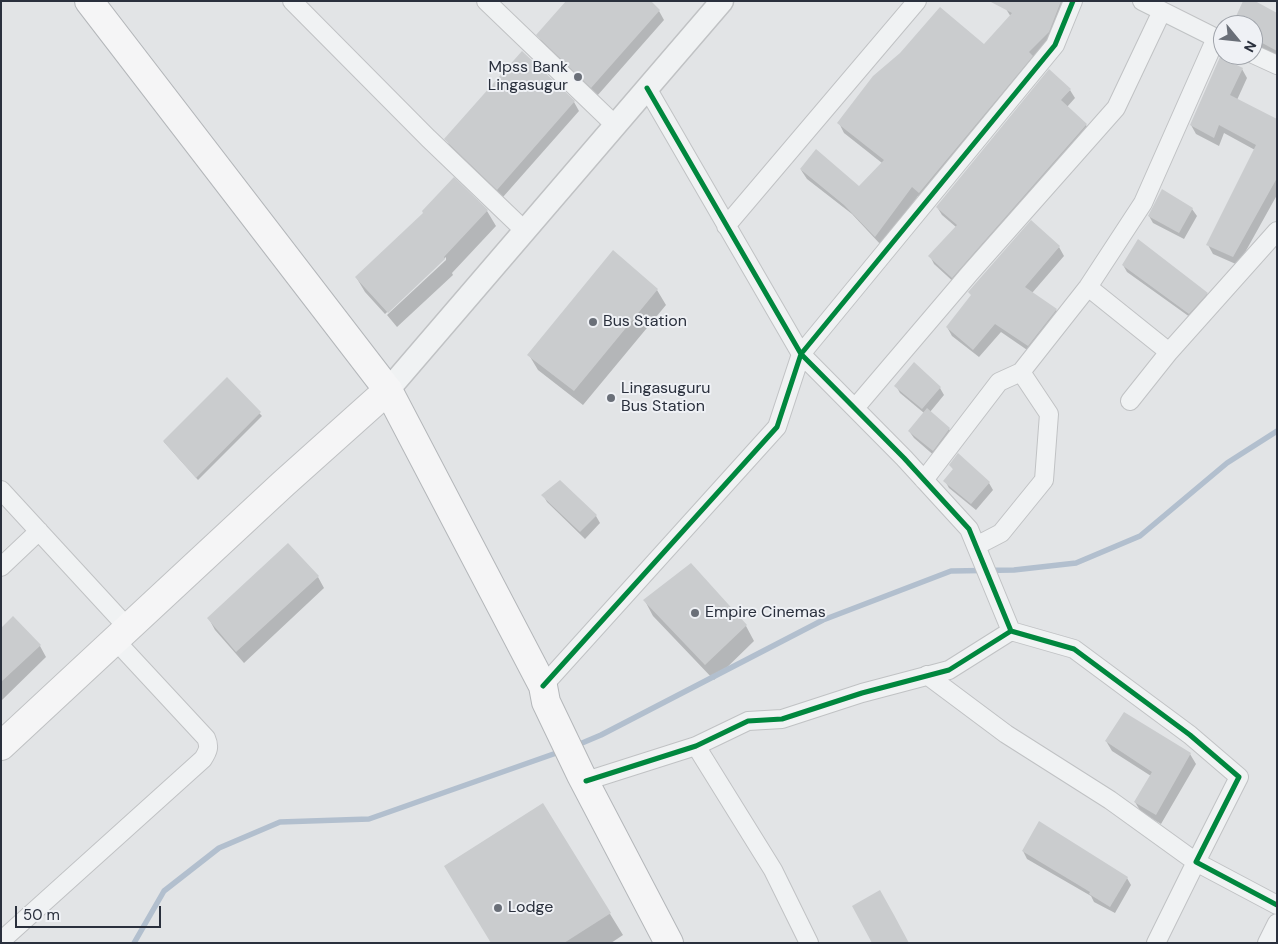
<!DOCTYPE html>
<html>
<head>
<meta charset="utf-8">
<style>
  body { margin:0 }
  #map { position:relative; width:1278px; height:944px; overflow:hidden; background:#e2e4e6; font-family:"DM Sans",sans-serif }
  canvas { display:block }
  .frame { position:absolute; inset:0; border:2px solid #2a303d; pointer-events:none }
  .north { position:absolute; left:1213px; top:15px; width:50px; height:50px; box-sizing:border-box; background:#eff1f5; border:1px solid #a0a4ab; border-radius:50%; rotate:118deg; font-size:14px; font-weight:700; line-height:20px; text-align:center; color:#2a303d }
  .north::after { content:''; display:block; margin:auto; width:18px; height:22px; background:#6a6f78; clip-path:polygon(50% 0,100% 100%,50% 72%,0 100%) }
  .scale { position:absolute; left:15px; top:906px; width:146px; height:22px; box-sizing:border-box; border:2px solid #2a303d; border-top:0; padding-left:6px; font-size:15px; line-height:18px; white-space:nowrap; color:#2a303d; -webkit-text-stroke:4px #eff1f5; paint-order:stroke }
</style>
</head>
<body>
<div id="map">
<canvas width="1278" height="944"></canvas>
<div class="frame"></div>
<div class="north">N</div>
<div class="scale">50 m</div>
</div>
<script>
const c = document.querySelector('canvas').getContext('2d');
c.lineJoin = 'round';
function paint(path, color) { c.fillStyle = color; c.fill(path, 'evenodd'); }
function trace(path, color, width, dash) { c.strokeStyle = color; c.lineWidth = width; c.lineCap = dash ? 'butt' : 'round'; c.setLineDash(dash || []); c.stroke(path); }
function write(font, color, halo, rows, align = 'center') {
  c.font = font + ' "DM Sans",sans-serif'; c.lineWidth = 4; c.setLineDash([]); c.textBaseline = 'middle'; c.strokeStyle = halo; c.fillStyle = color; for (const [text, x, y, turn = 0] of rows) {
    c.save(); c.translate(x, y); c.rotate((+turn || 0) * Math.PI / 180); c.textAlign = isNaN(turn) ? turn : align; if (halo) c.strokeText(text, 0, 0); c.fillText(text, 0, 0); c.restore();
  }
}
paint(new Path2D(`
  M 1010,1 L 1074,1 L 1035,62 L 926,202 L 918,196 L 881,245 L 852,214 L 807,179 L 801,170 L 859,188 L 882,163 L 844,133 L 839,123 L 984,46 L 1011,17 L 1006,9 Z
  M 659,11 L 664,20 L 597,96 L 543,44 L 538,35 Z
  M 1277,20 L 1277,58 L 1253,42 L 1253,25 L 1233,25 Z
  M 523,53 L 574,102 L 579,111 L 503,197 L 451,148 L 446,139 Z
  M 1242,69 L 1247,78 L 1237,100 L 1277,121 L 1277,195 L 1238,265 L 1213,254 L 1208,245 L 1255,150 L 1224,133 L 1219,146 L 1196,134 L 1191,125 Z
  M 1070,90 L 1075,98 L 1067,107 L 1086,125 L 1091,133 L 957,285 L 934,264 L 930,256 L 956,227 L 942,215 L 937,207 Z
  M 1192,209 L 1197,216 L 1184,239 L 1153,223 L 1149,216 Z
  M 487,211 L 496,226 L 452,273 L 453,275 L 397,327 L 387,315 L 446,260 L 446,257 L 385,314 L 365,292 L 356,277 L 424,213 Z
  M 1138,241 L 1207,294 L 1211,301 L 1194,320 L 1127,272 L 1123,265 Z
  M 1059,247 L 1064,256 L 1032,293 L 1056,310 L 1062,318 L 1033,354 L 1001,332 L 979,357 L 952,336 L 947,327 Z
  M 613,252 L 657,290 L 666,305 L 583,405 L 538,370 L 529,355 Z
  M 227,379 L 262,416 L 198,480 L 164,442 Z
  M 896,386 L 940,388 L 944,395 L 930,412 L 949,429 L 954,437 L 937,458 L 914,438 L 909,431 L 924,413 L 900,393 Z
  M 950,465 L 989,483 L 993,490 L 976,510 L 949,488 L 945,481 L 954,470 Z
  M 543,495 L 596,516 L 600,523 L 585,539 L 547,502 Z
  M 318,577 L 324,588 L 244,663 L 215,630 L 209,619 Z
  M 645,601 L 746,626 L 754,641 L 714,680 L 653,616 Z
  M 13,618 L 40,646 L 46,657 L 1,701 L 1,629 Z
  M 1106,741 L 1190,754 L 1196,764 L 1161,824 L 1141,812 L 1135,802 L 1151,776 L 1112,751 Z
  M 543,805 L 623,935 L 611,943 L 492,943 Z
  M 1040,823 L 1127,878 L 1131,885 L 1115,913 L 1094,902 L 1091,896 L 1027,859 L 1023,851 Z`), '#0003');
trace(new Path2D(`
  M 575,746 L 601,735 L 823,620 L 951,571 L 1014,570 L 1076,563 L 1140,536 L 1227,463 L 1277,431
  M 134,943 L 164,891 L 219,848 L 280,822 L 369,819 L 562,751`), '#b2bfce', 5.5);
paint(new Path2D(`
  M 566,1 L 651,1 L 660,10 L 591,88 L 536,35 Z
  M 989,1 L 1061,1 L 1049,32 L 1029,52 L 1033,56 L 919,193 L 912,187 L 875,237 L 844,205 L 800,169 L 816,149 L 859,186 L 884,160 L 837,123 L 873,76 L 900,53 L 940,7 L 984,44 L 1012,13 Z
  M 1243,1 L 1255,1 L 1277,13 L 1277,51 L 1253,38 L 1253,25 L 1232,25 Z
  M 522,51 L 575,101 L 497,190 L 444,139 Z
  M 1220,57 L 1243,68 L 1230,95 L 1277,119 L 1277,178 L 1233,257 L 1206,245 L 1256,145 L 1219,125 L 1214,138 L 1190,125 Z
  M 1049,69 L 1071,89 L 1061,100 L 1087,124 L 952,278 L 928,256 L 957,225 L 936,207 Z
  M 454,177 L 488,210 L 444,257 L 445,259 L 388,313 L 355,277 L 423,213 L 422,211 Z
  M 1162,189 L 1193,208 L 1179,233 L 1148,216 Z
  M 1031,220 L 1060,246 L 1025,287 L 1057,309 L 1028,346 L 995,324 L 973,350 L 946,327 L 971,295 L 968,292 Z
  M 1138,239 L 1208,293 L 1189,314 L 1122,265 Z
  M 613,250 L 658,289 L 574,391 L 527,355 Z
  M 914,362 L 941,387 L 922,409 L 894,386 Z
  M 227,377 L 261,412 L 196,478 L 163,441 Z
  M 927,408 L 950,428 L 933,451 L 908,431 Z
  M 958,453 L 990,482 L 971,504 L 943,481 L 953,469 L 949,465 Z
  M 560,480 L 597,515 L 580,532 L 541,495 Z
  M 288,543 L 319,576 L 236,652 L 207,618 Z
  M 691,563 L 747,625 L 705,665 L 643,600 Z
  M 13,616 L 41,645 L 1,682 L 1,628 Z
  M 1124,712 L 1191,753 L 1156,815 L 1134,802 L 1152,772 L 1105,741 Z
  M 543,803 L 611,913 L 564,943 L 491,943 L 444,866 Z
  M 1039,821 L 1128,877 L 1110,907 L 1089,894 L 1090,892 L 1022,851 Z
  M 880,890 L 894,915 L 909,943 L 872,943 L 852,906 Z`), '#caccce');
const minor = new Path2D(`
  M 292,1 L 428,138 L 525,231
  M 486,1 L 615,125
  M 1253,54 L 1277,65
  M 726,226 L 917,1
  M 1088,287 L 1169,352 L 1277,231
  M 1130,401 L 1169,352
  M 855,408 L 970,273 L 1116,108 L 1162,11
  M 924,480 L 999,382 L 1021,372 L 1088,287 L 1143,203 L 1216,38 L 1142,1
  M 1,490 L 128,628
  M 976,546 L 1001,533 L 1044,480 L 1049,414 L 1021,372
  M 1,567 L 39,531
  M 1011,631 L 969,529 L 904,458 L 801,354 L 1055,45 L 1073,1
  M 927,675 L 1006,734 L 1110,800 L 1196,862 L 1156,943
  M 543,686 L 777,427 L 801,354 L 647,88
  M 696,746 L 773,870 L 809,943
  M 586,781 L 696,746 L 748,721 L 782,719 L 862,693 L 949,670 L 1011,631 L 1074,649 L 1190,735 L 1239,777 L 1196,862 L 1277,905
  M 1,941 L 203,759 C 208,751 210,747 206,738 L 115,640
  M 1267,943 L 1277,923`);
const tertiary = new Path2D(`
  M 388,390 L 722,1`);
const primary = new Path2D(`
  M 1,746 L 283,484 L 388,390`);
const trunk = new Path2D(`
  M 89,1 L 388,390 L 543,686 L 546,702 L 581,775 L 669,943`);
trace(minor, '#c0c2c4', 20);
trace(tertiary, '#c0c2c4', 25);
trace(primary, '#bfc1c3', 30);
trace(trunk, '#b4b7ba', 30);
trace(minor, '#f0f2f3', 18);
trace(tertiary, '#f0f2f3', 22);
trace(primary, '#f5f5f6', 28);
trace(trunk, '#f5f5f6', 28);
trace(new Path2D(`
  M 1011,631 L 969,529 L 904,458 L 801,354 L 1055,45 L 1073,1
  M 543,686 L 777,427 L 801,354 L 647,88
  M 586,781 L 696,746 L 748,721 L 782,719 L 862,693 L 949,670 L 1011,631 L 1074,649 L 1190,735 L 1239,777 L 1196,862 L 1277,905`), '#00873e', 5);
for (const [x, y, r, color] of [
  [578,77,5,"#6a6f78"],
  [593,322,5,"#6a6f78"],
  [611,398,5,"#6a6f78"],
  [695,613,5,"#6a6f78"],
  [498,908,5,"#6a6f78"]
]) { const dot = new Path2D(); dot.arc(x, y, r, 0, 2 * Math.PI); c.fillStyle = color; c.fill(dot); trace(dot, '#eff1f5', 2); }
write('16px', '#2a303d', '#eff1f5', [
  ["Mpss Bank",568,68,"right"],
  ["Lingasugur",568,86,"right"],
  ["Bus Station",603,322],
  ["Lingasuguru",621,389],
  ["Bus Station",621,407],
  ["Empire Cinemas",705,613],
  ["Lodge",508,908]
], 'left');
</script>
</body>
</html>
